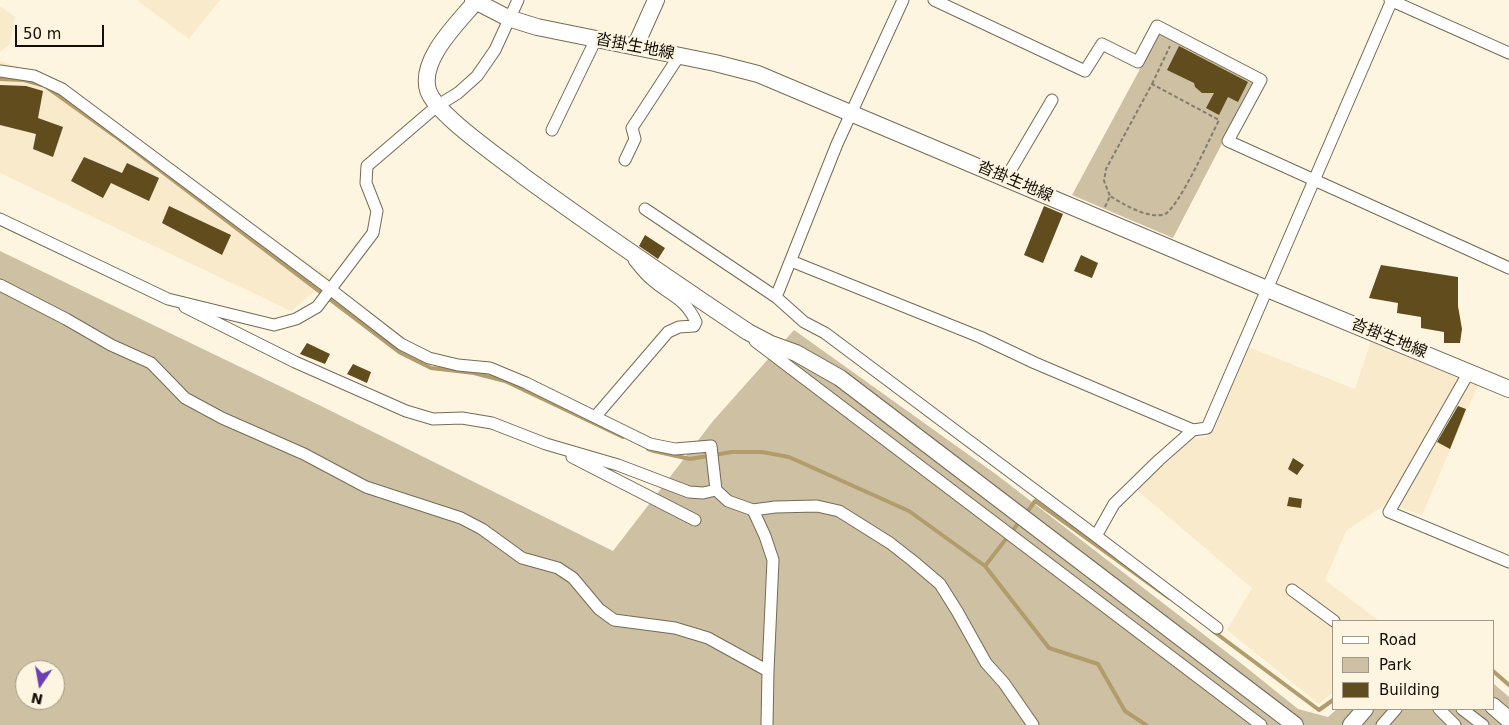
<!DOCTYPE html>
<html>
<head>
<meta charset="utf-8">
<style>
  body { margin:0 }
  #map { position:relative; width:1509px; height:725px; overflow:hidden; background:#fef5e1; font-family:"DejaVu Sans",sans-serif }
  canvas { display:block }
  .legend { position:absolute; left:1332px; top:620px; width:162px; height:90px; box-sizing:border-box; background:#fef5e1; border:1px solid #a09989; margin:0; padding:6px 9px; list-style:none; font-size:15px; color:#120e06 }
  .legend li { display:flex; align-items:center; gap:10px; height:25px }
  .legend b { width:25px; border:1px solid #a09989 }
  .north { position:absolute; left:15px; top:660px; width:50px; height:50px; box-sizing:border-box; background:#fef5e1; border:1px solid #a09989; border-radius:50%; rotate:192deg; font-size:14px; font-weight:700; line-height:20px; text-align:center; color:#120e06 }
  .north::after { content:''; display:block; margin:auto; width:18px; height:22px; background:#6b3eb6; clip-path:polygon(50% 0,100% 100%,50% 72%,0 100%) }
  .scale { position:absolute; left:15px; top:25px; width:89px; height:22px; box-sizing:border-box; border:2px solid #120e06; border-top:0; padding-left:6px; font-size:15px; line-height:18px; white-space:nowrap; color:#120e06; -webkit-text-stroke:4px #fef5e1; paint-order:stroke }
</style>
</head>
<body>
<div id="map">
<canvas width="1509" height="725"></canvas>
<ul class="legend">
<li><b style="height:6px;background:#fff"></b>Road</li>
<li><b style="height:14px;background:#cec0a2"></b>Park</li>
<li><b style="height:14px;background:#604c1c"></b>Building</li>
</ul>
<div class="north">N</div>
<div class="scale">50 m</div>
</div>
<script>
const c = document.querySelector('canvas').getContext('2d');
c.lineJoin = 'round';
function paint(path, color) { c.fillStyle = color; c.fill(path, 'evenodd'); }
function trace(path, color, width, dash) { c.strokeStyle = color; c.lineWidth = width; c.lineCap = dash ? 'butt' : 'round'; c.setLineDash(dash || []); c.stroke(path); }
function write(font, color, halo, rows, align = 'center') {
  c.font = font + ' "DejaVu Sans","Noto Sans JP",sans-serif'; c.lineWidth = 5; c.setLineDash([]); c.textBaseline = 'middle'; c.strokeStyle = halo; c.fillStyle = color; for (const [text, x, y, turn = 0] of rows) {
    c.save(); c.translate(x, y); c.rotate((+turn || 0) * Math.PI / 180); c.textAlign = isNaN(turn) ? turn : align; if (halo) c.strokeText(text, 0, 0); c.fillText(text, 0, 0); c.restore();
  }
}
paint(new Path2D(`
  M 137,0 L 220,0 L 189,39 Z
  M 0,6 L 15,17 L 10,44 L 0,52 Z
  M 0,61 L 51,78 L 238,215 L 331,278 L 291,311 L 0,173 Z
  M 1371,341 L 1478,385 L 1422,515 L 1386,504 L 1346,531 L 1325,580 L 1379,621 L 1333,621 L 1333,692 L 1319,704 L 1227,630 L 1252,588 L 1137,490 L 1193,438 L 1206,437 L 1213,428 L 1248,347 L 1355,389 Z`), '#f8eacb');
paint(new Path2D(`
  M 1160,32 L 1255,80 L 1173,238 L 1072,195 Z
  M 0,251 L 319,405 L 613,551 L 713,421 L 794,330 L 997,475 L 1242,664 L 1298,709 L 1328,717 L 1337,709 L 1493,709 L 1493,683 L 1509,697 L 1509,725 L 0,725 ZM 25,670 L 55,670 L 55,700 L 25,700 Z`), '#cec0a2');
trace(new Path2D(`
  M 0,79 L 24,80 L 42,85
  M 48,88 L 115,136 L 399,352 L 431,368 L 474,373 L 505,381 L 623,437
  M 648,449 L 654,451 L 690,459 L 732,452 L 762,452 L 789,457 L 909,511 L 985,566 L 1049,648 L 1098,664 L 1125,711 L 1146,725
  M 1025,515 L 1035,501 L 1169,598
  M 985,566 L 1020,521
  M 1213,631 L 1319,710 L 1333,700
  M 1493,671 L 1509,685`), '#b29c6b', 4);
paint(new Path2D(`
  M 1179,46 L 1248,82 L 1238,102 L 1228,97 L 1219,115 L 1206,108 L 1214,93 L 1202,93 L 1195,87 L 1194,83 L 1167,70 Z
  M 0,85 L 26,86 L 43,91 L 38,118 L 63,127 L 53,157 L 33,149 L 36,134 L 0,125 Z
  M 84,157 L 122,173 L 127,163 L 159,178 L 149,201 L 111,183 L 103,198 L 71,181 Z
  M 169,206 L 231,235 L 222,255 L 162,223 Z
  M 1044,206 L 1063,214 L 1043,263 L 1024,255 Z
  M 645,235 L 665,248 L 658,259 L 639,246 Z
  M 1081,255 L 1098,263 L 1092,278 L 1074,271 Z
  M 1381,265 L 1458,277 L 1458,306 L 1462,329 L 1460,343 L 1444,343 L 1444,332 L 1421,328 L 1421,317 L 1397,313 L 1398,303 L 1369,298 Z
  M 307,343 L 330,354 L 325,364 L 300,354 Z
  M 353,364 L 371,372 L 367,383 L 347,374 Z
  M 1458,406 L 1466,409 L 1450,449 L 1437,442 Z
  M 1293,458 L 1304,465 L 1297,475 L 1288,469 Z
  M 1289,497 L 1302,499 L 1301,508 L 1287,506 Z`), '#604c1c');
const street = new Path2D(`
  M 934,0 L 1085,71 L 1102,44 L 1138,62 L 1157,26 L 1261,80 L 1228,141 L 1509,268
  M 1390,0 L 1509,53
  M 0,71 L 34,76 L 62,89 L 330,289 L 401,344 L 429,358 L 458,365 L 490,368 L 526,383 L 650,444 L 675,449 L 711,446 L 716,490 L 728,501 L 753,510 L 775,507 L 817,506 L 839,511 L 890,543 L 913,561 L 940,584 L 957,611 L 986,663 L 1004,683 L 1033,725
  M 552,130 L 596,39
  M 625,160 L 635,139 L 632,128 L 679,56
  M 1006,178 L 1052,100
  M 645,209 L 776,297 L 804,322 L 825,333 L 1096,536 L 1114,504 L 1159,460 L 1193,430
  M 0,219 L 168,299 L 274,325 L 296,319 L 317,307 L 373,233 L 377,211 L 366,183 L 367,166 L 437,106 L 458,93 L 477,76 L 495,50 L 518,0
  M 791,261 L 980,337 L 1035,363 L 1193,430 L 1207,428 L 1392,0
  M 0,285 L 66,319 L 111,345 L 151,363 L 185,398 L 222,418 L 304,454 L 366,487 L 461,518 L 482,529 L 522,558 L 558,568 L 573,578 L 599,609 L 614,620 L 675,628 L 708,638 L 768,671 L 773,560 L 765,536 L 753,510
  M 776,297 L 837,144 L 903,0
  M 185,307 L 295,362 L 406,411 L 433,419 L 462,418 L 492,423 L 546,444 L 618,465 L 689,492 L 703,493 L 716,490
  M 755,341 L 1261,725
  M 1469,372 L 1389,512 L 1509,562
  M 595,417 L 668,332 L 679,327 L 694,326 L 696,322 C 685,297 668,295 650,278 C 644,273 639,266 634,260
  M 572,457 L 695,520
  M 1096,536 L 1217,628
  M 1292,590 L 1334,621
  M 1439,709 L 1455,725
  M 1462,709 L 1483,725
  M 767,725 L 768,671
  M 1382,725 L 1396,709`);
const secondary = new Path2D(`
  M 473,0 L 508,18 L 537,27 L 715,63 L 758,74 L 1267,289 L 1509,389
  M 477,0 C 459,22 419,59 428,90 C 435,114 502,159 523,176 C 597,230 672,281 748,332 L 771,344 L 796,353 L 840,378 L 1295,725
  M 635,47 L 656,0
  M 1493,706 L 1509,720
  M 1351,725 L 1365,709`);
trace(street, '#746b55', 13);
trace(secondary, '#746b55', 18);
trace(new Path2D(`
  M 1152,84 L 1170,46
  M 1105,207 L 1110,196 C 1123,204 1149,220 1165,214 C 1179,207 1210,138 1219,120 L 1152,84 L 1106,169 L 1104,181 L 1110,196`), '#837d6f', 2, [4, 2.5]);
trace(street, '#fff', 11);
trace(secondary, '#fff', 16);
write('16px', '#120e06', '#fef5e1', [
  ["沓掛生地線",635,47,11],
  ["沓掛生地線",1015,182,23],
  ["沓掛生地線",1389,339,22]
]);
</script>
</body>
</html>
